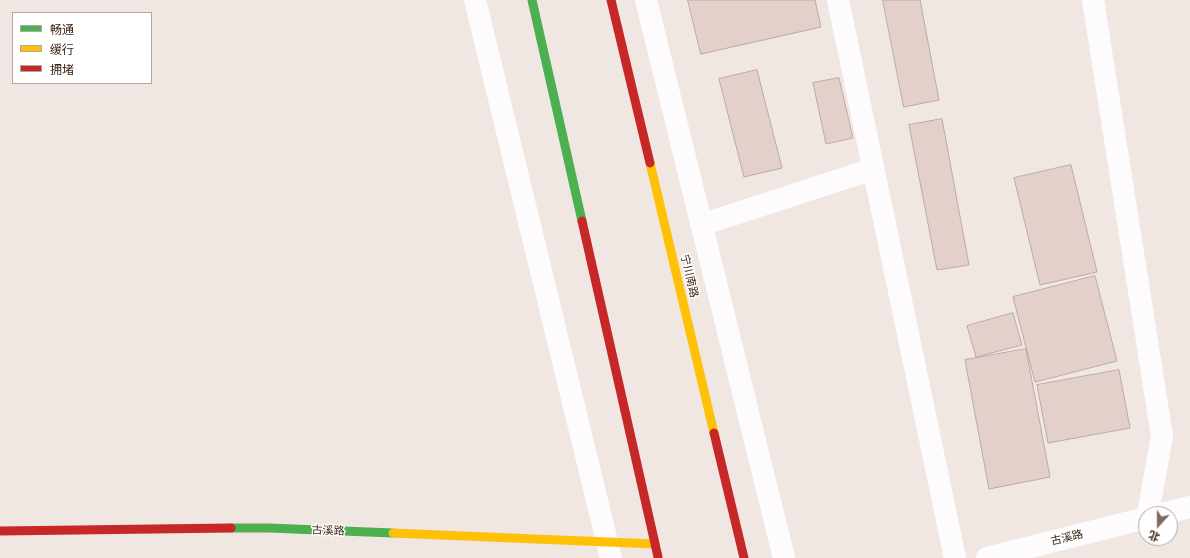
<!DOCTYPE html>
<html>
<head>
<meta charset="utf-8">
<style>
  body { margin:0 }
  #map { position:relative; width:1190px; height:558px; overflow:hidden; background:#f0e7e3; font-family:"PT Sans Narrow","Noto Sans SC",sans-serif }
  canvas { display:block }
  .legend { position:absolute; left:12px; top:12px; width:140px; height:72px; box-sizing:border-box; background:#fff; border:1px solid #b2a8a1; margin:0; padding:5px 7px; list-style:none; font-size:12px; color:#3f2515 }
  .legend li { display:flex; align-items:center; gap:8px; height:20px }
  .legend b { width:20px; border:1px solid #b2a8a1 }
  .north { position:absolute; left:1138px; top:506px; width:40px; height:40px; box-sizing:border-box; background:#fff; border:1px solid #b2a8a1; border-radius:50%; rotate:201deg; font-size:11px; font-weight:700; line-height:16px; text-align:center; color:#3f2515 }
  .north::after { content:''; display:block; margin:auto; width:14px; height:18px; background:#7d695d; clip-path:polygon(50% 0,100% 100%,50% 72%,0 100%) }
</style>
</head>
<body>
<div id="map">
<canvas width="1190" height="558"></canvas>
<ul class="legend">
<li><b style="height:5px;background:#4caf50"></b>畅通</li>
<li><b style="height:5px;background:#ffc107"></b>缓行</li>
<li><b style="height:5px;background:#c62828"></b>拥堵</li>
</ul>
<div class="north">北</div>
</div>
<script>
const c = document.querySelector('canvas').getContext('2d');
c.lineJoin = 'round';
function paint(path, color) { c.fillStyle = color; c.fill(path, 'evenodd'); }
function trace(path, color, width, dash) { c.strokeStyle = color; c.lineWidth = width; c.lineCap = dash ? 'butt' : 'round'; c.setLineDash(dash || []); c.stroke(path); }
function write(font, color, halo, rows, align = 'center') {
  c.font = font + ' "PT Sans Narrow","Noto Sans SC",sans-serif'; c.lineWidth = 3; c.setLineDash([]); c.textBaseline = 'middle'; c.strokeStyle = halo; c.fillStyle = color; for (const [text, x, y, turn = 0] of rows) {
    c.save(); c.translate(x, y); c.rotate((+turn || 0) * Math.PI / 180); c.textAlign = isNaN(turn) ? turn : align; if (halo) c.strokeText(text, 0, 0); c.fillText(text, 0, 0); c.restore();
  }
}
const building = new Path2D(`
  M 688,0 L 815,0 L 821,27 L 701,54 Z
  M 883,0 L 920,0 L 939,100 L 904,107 Z
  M 757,70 L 782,168 L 744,177 L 719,79 Z
  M 839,78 L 853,138 L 826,144 L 813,83 Z
  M 942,119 L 969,265 L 937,270 L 909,125 Z
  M 1071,165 L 1097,272 L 1040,285 L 1014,178 Z
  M 1095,276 L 1117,361 L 1035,382 L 1013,297 Z
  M 1013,313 L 1022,345 L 976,357 L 967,326 Z
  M 1026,349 L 1050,477 L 989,489 L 965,360 Z
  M 1119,370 L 1130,428 L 1048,443 L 1037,385 Z`);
paint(building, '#e3d0ca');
trace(building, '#bba9a4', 1);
trace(new Path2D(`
  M 475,0 L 611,558
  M 646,0 L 784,558
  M 838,0 L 955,558
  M 1093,0 L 1162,436 L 1148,514
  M 701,225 L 873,169
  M 1162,514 L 1190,507
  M 987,558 L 1146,518`), '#fdfbfb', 22);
trace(new Path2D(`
  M 532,0 L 582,221
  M 231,528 L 269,528 L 393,533`), '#4caf50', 9);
trace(new Path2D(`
  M 650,163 L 714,433
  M 393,533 L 655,544`), '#ffc107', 9);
trace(new Path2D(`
  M 611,0 L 650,163
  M 582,221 L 658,557
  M 714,433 L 744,558
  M 0,531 L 231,528`), '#c62828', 9);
write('11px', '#3f2515', '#fff', [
  ["宁川南路",689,276,77],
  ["古溪路",328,531,2],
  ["古溪路",1067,538,-14]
]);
</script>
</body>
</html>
